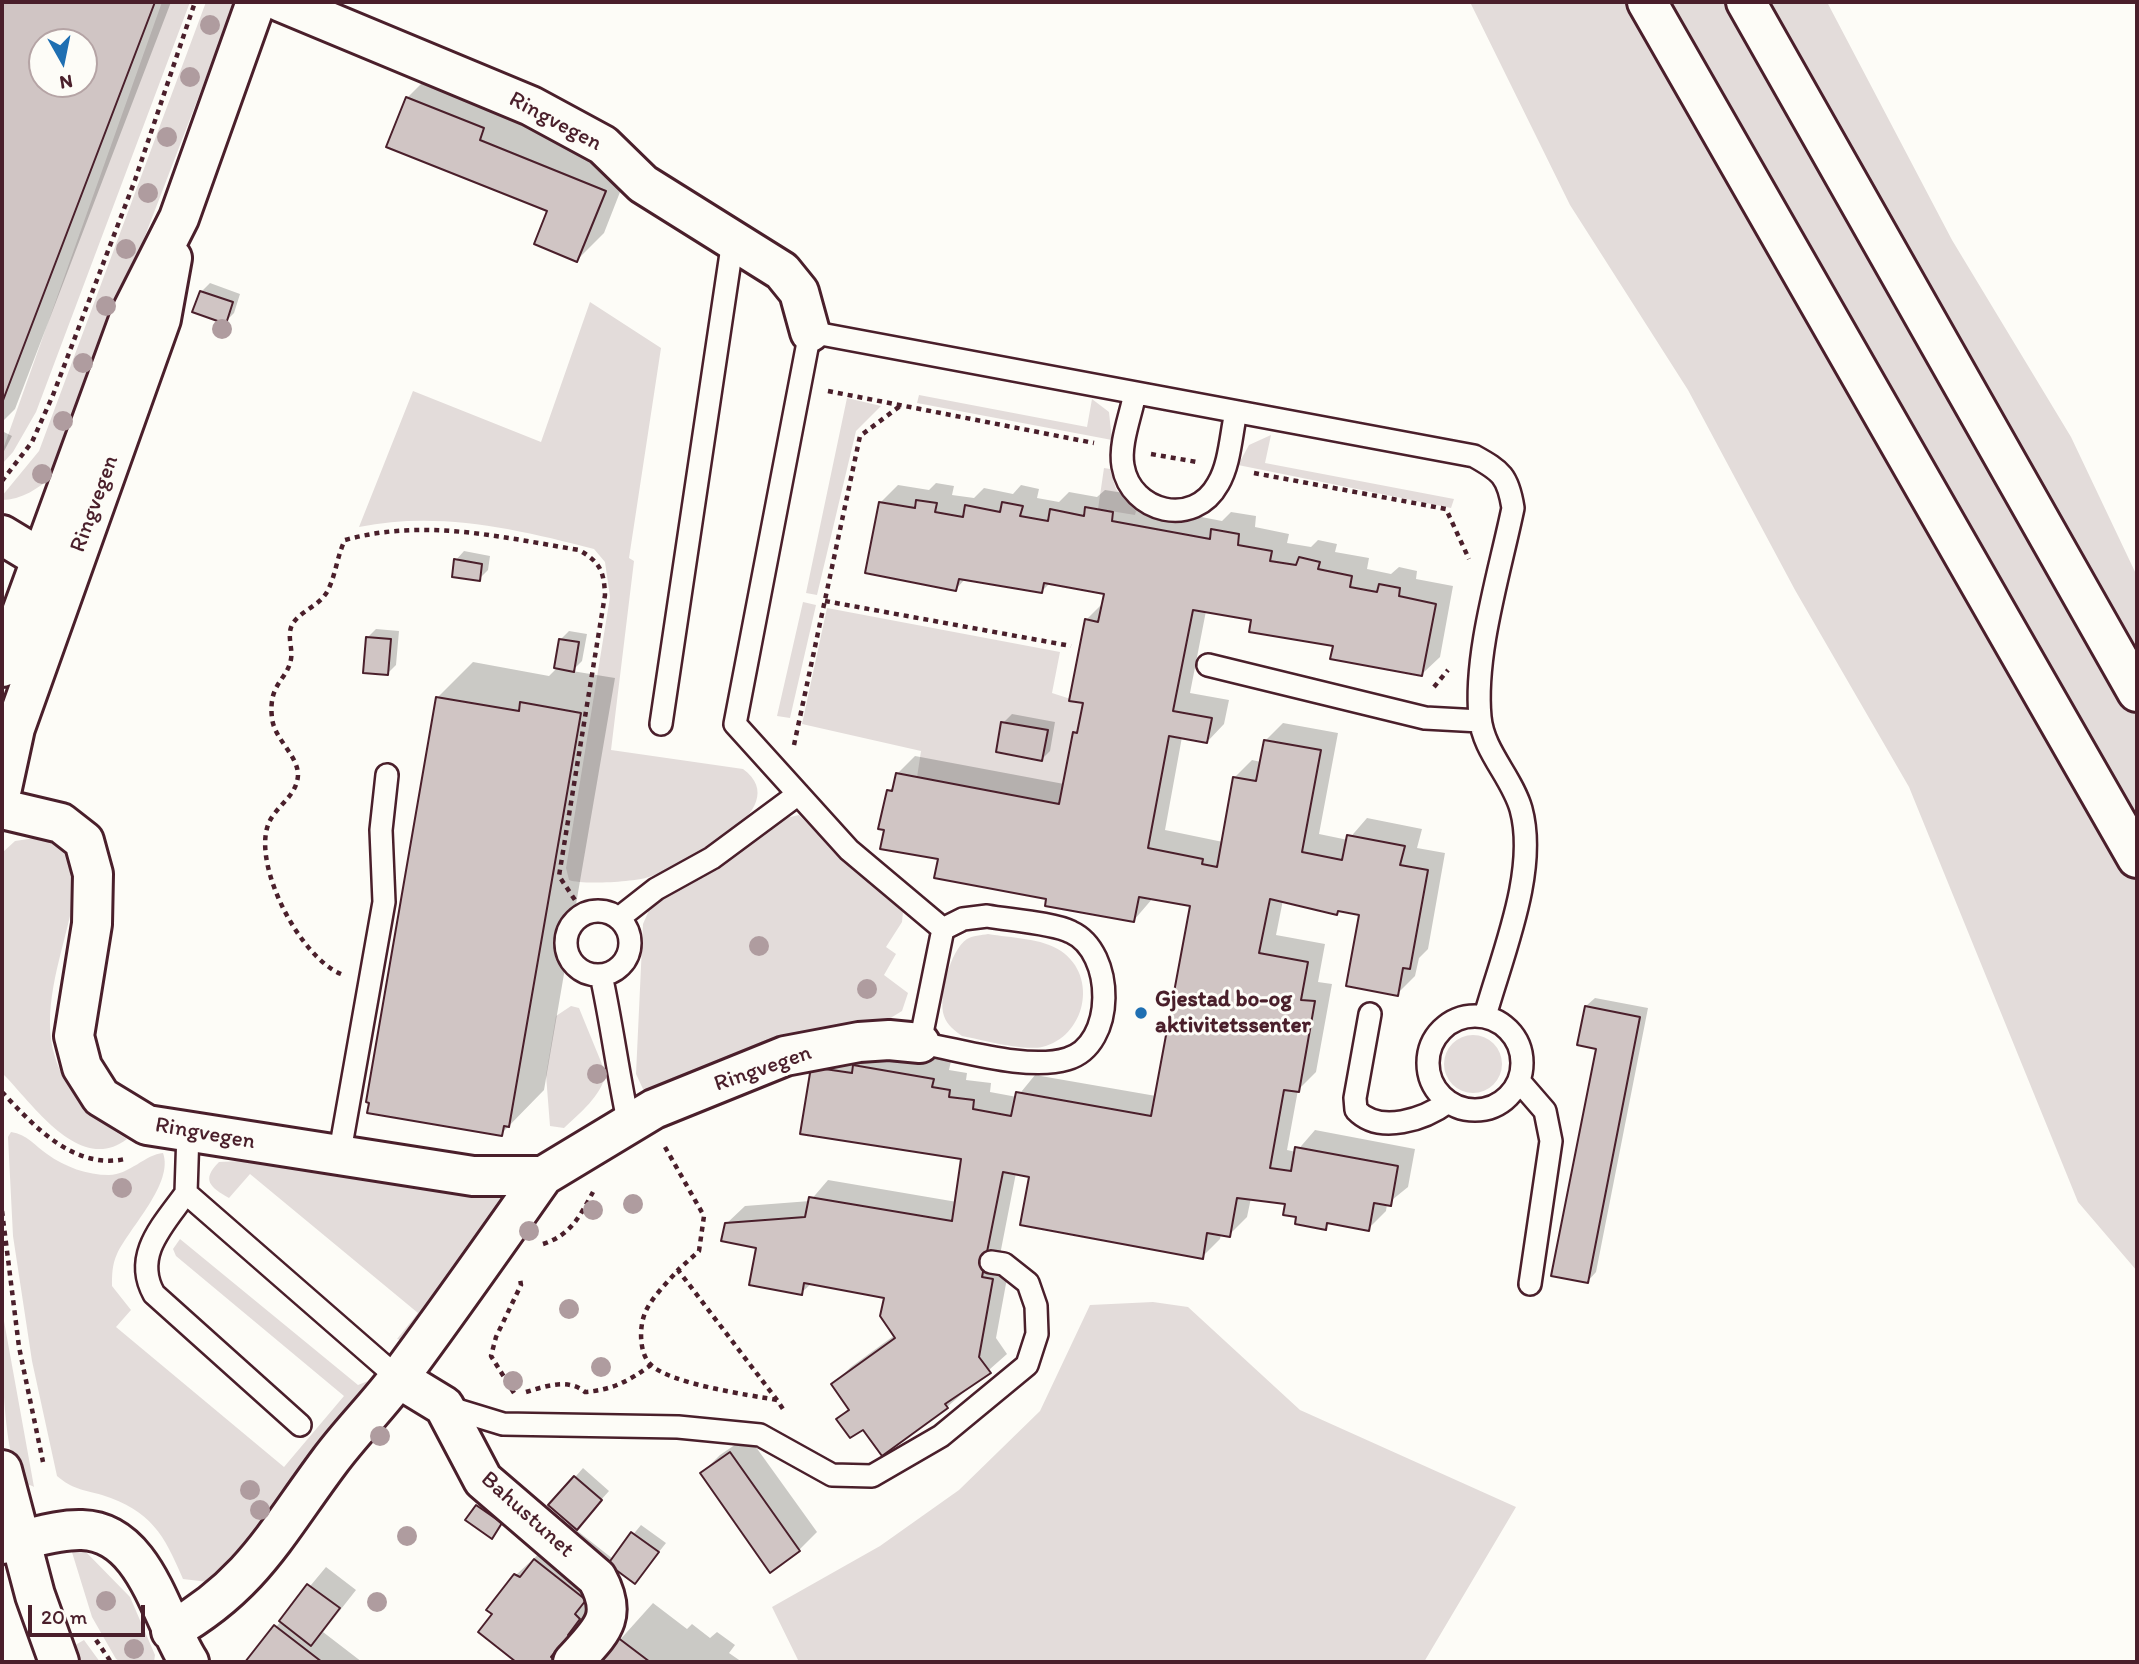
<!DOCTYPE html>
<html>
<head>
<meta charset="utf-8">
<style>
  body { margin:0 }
  #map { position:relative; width:2139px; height:1664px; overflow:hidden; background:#fdfcf7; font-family:Itim,sans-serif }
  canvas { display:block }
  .frame { position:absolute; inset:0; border:4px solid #4a1f2b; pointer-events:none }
  .north { position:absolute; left:28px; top:28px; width:70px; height:70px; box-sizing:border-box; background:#fdfcf7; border:2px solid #b5a4a5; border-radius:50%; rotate:171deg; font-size:19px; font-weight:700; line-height:28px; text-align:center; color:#4a1f2b }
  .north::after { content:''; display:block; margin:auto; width:24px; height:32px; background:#1f6fb2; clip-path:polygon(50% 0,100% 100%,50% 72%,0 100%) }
  .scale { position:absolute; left:28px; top:1605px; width:117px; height:32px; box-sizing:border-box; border:4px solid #4a1f2b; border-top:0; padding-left:9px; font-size:21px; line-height:24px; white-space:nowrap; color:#4a1f2b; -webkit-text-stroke:5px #fdfcf7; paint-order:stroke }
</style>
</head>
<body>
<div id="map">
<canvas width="2139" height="1664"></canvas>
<div class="frame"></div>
<div class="north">N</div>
<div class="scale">20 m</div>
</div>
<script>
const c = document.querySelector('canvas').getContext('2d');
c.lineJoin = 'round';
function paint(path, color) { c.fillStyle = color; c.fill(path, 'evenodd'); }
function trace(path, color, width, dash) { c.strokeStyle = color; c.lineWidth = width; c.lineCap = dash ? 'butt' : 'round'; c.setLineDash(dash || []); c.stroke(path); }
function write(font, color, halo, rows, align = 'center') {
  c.font = font + ' Itim,sans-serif'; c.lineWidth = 6; c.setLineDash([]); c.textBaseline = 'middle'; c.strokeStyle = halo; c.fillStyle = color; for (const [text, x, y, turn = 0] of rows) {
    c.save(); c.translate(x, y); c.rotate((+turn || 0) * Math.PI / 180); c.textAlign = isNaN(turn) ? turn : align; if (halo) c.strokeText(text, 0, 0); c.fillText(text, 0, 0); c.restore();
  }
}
paint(new Path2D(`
  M 162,2 L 190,2 L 36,412 L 13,452 L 2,464 L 2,452 Z
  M 206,2 L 235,2 L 53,475 C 40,488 21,500 2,500 L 2,496 L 39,451 Z
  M 1470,2 L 1827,2 L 1952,240 L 2071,437 L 2137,576 L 2137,1271 L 2078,1202 L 1909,787 L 1795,590 L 1688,390 L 1570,205 Z
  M 590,302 L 661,348 L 629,558 L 634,561 L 611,750 L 743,769 C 798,809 682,866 649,877 C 634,882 582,885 569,880 L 566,868 L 610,597 L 605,562 L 594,549 C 516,529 439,511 359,527 L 413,391 L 541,442 Z
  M 919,395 L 1087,427 L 1092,399 L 1109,412 L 1112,440 L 917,403 Z
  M 847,398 L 881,406 L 856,431 L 817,595 L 806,593 Z
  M 1271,435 L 1265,463 L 1454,499 L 1451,508 L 1238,465 L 1249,445 Z
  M 1104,468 L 1110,469 L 1116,489 L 1136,511 L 1135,515 L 1098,509 Z
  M 803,602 L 816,605 L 790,718 L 777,716 Z
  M 827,608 L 1060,652 L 1052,693 L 1083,703 L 1077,733 L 1073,733 L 1059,804 L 917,777 L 921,751 L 802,724 ZM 1002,722 L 1048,731 L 1042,761 L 996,753 Z
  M 799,815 L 841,858 L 903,912 L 902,922 L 886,947 L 896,954 L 884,975 L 908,993 L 902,1011 L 884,1022 L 651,1093 L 643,1089 L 636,1074 L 643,924 L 650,908 L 786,818 Z
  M 35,838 C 52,842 70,848 74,868 C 77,884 73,901 70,916 C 60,960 41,1012 55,1057 C 65,1092 97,1121 127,1139 C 79,1176 31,1101 2,1073 L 2,853 L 15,841 Z
  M 988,934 C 1011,938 1042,938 1061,951 C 1099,977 1085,1037 1042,1047 C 1022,1051 983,1040 962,1036 C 955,1031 947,1025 944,1016 C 938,998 950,950 967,939 C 972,936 982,935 988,934 Z
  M 571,1006 L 579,1008 L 606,1074 C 600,1097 581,1112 564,1128 L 550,1126 L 546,1075 L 556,1016 Z
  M1444 1064a29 29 0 1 1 58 0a29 29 0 1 1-58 0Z
  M 11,1132 C 27,1134 35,1146 47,1154 C 65,1167 87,1175 109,1175 C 129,1175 146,1154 163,1153 C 174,1183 130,1227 117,1254 C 112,1265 112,1275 112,1286 L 131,1310 L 116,1327 L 284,1467 L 344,1396 L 176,1256 L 173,1249 L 180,1239 L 358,1385 L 373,1379 L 219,1578 L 208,1582 L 183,1579 C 164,1534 151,1511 102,1495 C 84,1490 72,1489 57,1476 L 32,1361 L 13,1236 L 8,1137 Z
  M 240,1161 L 408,1185 L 498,1192 L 517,1201 L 404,1341 L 397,1339 L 418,1313 L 250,1174 L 229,1198 C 210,1187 201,1180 219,1162 Z
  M 1153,1302 L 1188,1307 L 1300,1410 L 1516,1507 L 1424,1662 L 799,1662 L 772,1607 L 880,1546 L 959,1490 L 1040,1411 L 1090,1305 Z
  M 2,1310 L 34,1487 C 31,1485 27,1485 24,1482 C 1,1463 2,1342 2,1310 Z
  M 71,1549 L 85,1551 L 130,1597 L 155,1655 L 154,1662 L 121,1662 L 116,1659 L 92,1617 Z
  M 84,1640 L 100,1662 L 79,1662 L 70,1648 Z`), '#e3dcda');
paint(new Path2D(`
  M 2,2 L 171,2 L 15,409 L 2,422 ZM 42,42 L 84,42 L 84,84 L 42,84 Z
  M 434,71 L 631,164 L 604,233 L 577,260 L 550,210 L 407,98 Z
  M 210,283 L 240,294 L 234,313 L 225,322 L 201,292 Z
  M 2,431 L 12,436 L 2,455 Z
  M 936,483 L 954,486 L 952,495 L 974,498 L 984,488 L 1013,494 L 1021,485 L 1039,489 L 1037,498 L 1059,502 L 1069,492 L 1097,497 L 1105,490 L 1130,494 L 1129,503 L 1222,521 L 1231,512 L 1256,516 L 1255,527 L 1289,534 L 1287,543 L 1311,547 L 1318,540 L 1337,544 L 1335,552 L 1369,558 L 1367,569 L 1391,574 L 1399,567 L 1417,571 L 1416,579 L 1453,586 L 1440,657 L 1422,674 L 1253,619 L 1206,611 L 1190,693 L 1229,700 L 1224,724 L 1207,742 L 1182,737 L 1165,830 L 1223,842 L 1234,778 L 1252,760 L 1261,762 L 1265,741 L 1283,723 L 1338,733 L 1319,834 L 1348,840 L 1367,818 L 1422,829 L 1417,848 L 1445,853 L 1428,949 L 1419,958 L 1415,976 L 1397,994 L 1361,914 L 1340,910 L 1337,913 L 1283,900 L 1276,935 L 1325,944 L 1318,982 L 1332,984 L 1316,1072 L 1298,1090 L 1287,1150 L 1296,1152 L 1315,1130 L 1415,1149 L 1408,1187 L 1387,1204 L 1386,1211 L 1368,1229 L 1331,1222 L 1325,1228 L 1298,1216 L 1287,1203 L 1251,1198 L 1247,1217 L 1229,1235 L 1221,1234 L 1220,1239 L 1202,1257 L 1031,1175 L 1016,1173 L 999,1260 L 1010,1262 L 996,1338 L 1007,1354 L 947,1407 L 864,1427 L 838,1419 L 849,1408 L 833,1384 L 851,1367 L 895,1335 L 886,1297 L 812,1283 L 801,1293 L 758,1247 L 726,1224 L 745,1206 L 810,1201 L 828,1180 L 957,1202 L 963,1158 L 813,1068 L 873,1048 L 951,1061 L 949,1070 L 967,1073 L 966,1080 L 991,1083 L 990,1092 L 1017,1097 L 1035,1075 L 1156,1096 L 1192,905 L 1153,898 L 1134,920 L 1048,898 L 940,858 L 889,791 L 895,785 L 897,774 L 915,756 L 1064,784 L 1074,733 L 1080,728 L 1085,702 L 1086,620 L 1104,602 L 1106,592 L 1050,583 L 1041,592 L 966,578 L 956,589 L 880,503 L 898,485 L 929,490 Z
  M 464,551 L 490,556 L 488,570 L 479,579 L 456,560 Z
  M 376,629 L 399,631 L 396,665 L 388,673 L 368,637 Z
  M 569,631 L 587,634 L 582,661 L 572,671 L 615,678 L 544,1090 L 501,1134 L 438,697 L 473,662 L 549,676 L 558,667 L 560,640 Z
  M 1012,714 L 1055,722 L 1050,751 L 1042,759 L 1003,723 Z
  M 1595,998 L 1648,1008 L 1596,1272 L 1588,1281 L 1598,1047 L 1586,1006 Z
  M 748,1436 L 817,1532 L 799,1550 L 702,1473 L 720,1455 Z
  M 583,1468 L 609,1491 L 575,1529 L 613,1559 L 641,1525 L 666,1543 L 635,1582 L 616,1568 L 559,1662 L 519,1662 L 480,1632 L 494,1614 L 489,1609 L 516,1575 L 572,1523 L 551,1505 Z
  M 486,1498 L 509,1514 L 492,1537 L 477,1506 Z
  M 326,1567 L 356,1590 L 323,1632 L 362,1662 L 247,1662 Z
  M 653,1603 L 687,1629 L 692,1624 L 710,1638 L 717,1632 L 735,1645 L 729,1653 L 742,1662 L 600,1662 Z`), '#0003');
const building = new Path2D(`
  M 2,2 L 155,2 L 2,403 ZM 42,42 L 84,42 L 84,84 L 42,84 Z
  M 406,97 L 484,128 L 480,140 L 606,191 L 577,262 L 534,244 L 547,211 L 386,147 Z
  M 200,291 L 233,302 L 226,324 L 192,312 Z
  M 916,500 L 937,503 L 935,512 L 963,517 L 965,505 L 1000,512 L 1002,502 L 1023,506 L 1020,516 L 1048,521 L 1050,509 L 1084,516 L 1085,507 L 1113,512 L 1112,521 L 1210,539 L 1211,529 L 1239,534 L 1238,545 L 1272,551 L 1270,561 L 1296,565 L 1299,557 L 1320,562 L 1318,569 L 1352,576 L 1350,587 L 1377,592 L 1379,584 L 1400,588 L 1399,596 L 1436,604 L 1422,676 L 1330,659 L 1333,646 L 1249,632 L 1251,620 L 1193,610 L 1173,711 L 1212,718 L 1207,743 L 1169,736 L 1148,848 L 1203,859 L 1202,864 L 1217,867 L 1233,777 L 1256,781 L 1264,740 L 1321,750 L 1302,852 L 1342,860 L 1347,835 L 1405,846 L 1400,865 L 1428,870 L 1410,969 L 1403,968 L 1398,996 L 1346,986 L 1359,915 L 1338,911 L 1337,915 L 1270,899 L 1259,953 L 1308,962 L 1301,1000 L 1315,1001 L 1299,1092 L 1284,1090 L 1270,1168 L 1291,1171 L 1295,1147 L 1398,1166 L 1391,1206 L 1374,1203 L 1369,1231 L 1327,1223 L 1326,1230 L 1295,1224 L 1296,1217 L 1283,1215 L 1285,1204 L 1237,1198 L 1230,1237 L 1207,1233 L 1203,1259 L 1020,1225 L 1029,1177 L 1003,1172 L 982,1277 L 993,1279 L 979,1357 L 991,1373 L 945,1404 L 948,1408 L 882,1456 L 863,1430 L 850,1438 L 836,1419 L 849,1410 L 831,1384 L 895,1338 L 880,1316 L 884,1298 L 804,1283 L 802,1295 L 749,1285 L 756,1248 L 721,1241 L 725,1223 L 805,1217 L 809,1197 L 952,1221 L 961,1159 L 800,1134 L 811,1067 L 852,1073 L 853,1065 L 934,1079 L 932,1087 L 950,1090 L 949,1097 L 974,1100 L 973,1109 L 1011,1116 L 1016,1092 L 1151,1116 L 1190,906 L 1139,897 L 1134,922 L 1045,906 L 1046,899 L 934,878 L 938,859 L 880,849 L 884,830 L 878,829 L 887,790 L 892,791 L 896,773 L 1059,804 L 1073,732 L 1077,733 L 1083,703 L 1069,701 L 1085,619 L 1098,622 L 1104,594 L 1044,583 L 1042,593 L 959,579 L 956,591 L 865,573 L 879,502 L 915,508 Z
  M 454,559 L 482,564 L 480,581 L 452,577 Z
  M 366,637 L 391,639 L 388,675 L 363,673 Z
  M 559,639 L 579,642 L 574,672 L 554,668 Z
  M 436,697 L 519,711 L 520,702 L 581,713 L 509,1127 L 504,1126 L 502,1136 L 367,1113 L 369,1103 L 366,1102 Z
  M 1001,722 L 1048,730 L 1042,761 L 996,752 Z
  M 1585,1006 L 1640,1017 L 1588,1283 L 1551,1276 L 1596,1049 L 1577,1045 Z
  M 730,1452 L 800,1551 L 770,1573 L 700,1473 Z
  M 574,1476 L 602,1500 L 577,1530 L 548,1505 Z
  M 476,1505 L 502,1523 L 492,1539 L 465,1520 Z
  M 631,1532 L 659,1552 L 635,1584 L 608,1564 Z
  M 534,1559 L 586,1600 L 575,1614 L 580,1619 L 568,1635 L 576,1640 L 567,1652 L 560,1646 L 551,1657 L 557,1662 L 516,1662 L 478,1632 L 492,1614 L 486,1610 L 514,1574 L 520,1577 Z
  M 307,1584 L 340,1608 L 311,1646 L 279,1621 Z
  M 274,1625 L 322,1662 L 245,1662 Z
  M 617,1637 L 650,1662 L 598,1662 Z`);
paint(building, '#d0c5c4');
trace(building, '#4a1f2b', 2);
const lane = new Path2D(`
  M 1135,393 C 1131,415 1119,444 1123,466 C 1131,513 1194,528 1218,484 C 1230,464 1231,434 1236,412
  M 1208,665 L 1425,718 L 1480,721
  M 661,724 L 733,240
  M566 943a32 32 0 1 1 64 0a32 32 0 1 1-64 0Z
  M 987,916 C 1009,920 1053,923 1071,932 C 1115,952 1116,1045 1067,1059 C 1028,1071 962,1050 920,1043 L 943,929 L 963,919 Z
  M 619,918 L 656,889 L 712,858 L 797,795
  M 943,929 L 849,850 L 735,724 L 810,332 L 1474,456 C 1501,471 1508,476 1513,508 C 1500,571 1474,654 1480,717 C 1483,751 1512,777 1521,809 C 1538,871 1502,955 1485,1016
  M 601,975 C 612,1025 618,1075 629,1125
  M 1370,1014 L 1355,1098 L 1356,1110 C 1380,1135 1425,1119 1448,1102
  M1428 1063a47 47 0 1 1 94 0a47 47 0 1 1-94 0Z
  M 1519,1081 L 1545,1111 L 1551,1141 L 1530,1284
  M 188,1132 L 186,1193 L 398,1378
  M 339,1157 L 384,902 L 381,830 L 387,775
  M 186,1193 C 164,1224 132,1255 154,1294 L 300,1425
  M 444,1406 L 503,1424 L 678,1427 L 760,1435 L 832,1475 L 872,1476 L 941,1436 L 1027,1365 L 1037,1334 L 1036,1306 L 1028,1283 L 1004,1264 L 991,1262`);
const street = new Path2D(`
  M 281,2 L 531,106 L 603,145 L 643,184 L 782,271 L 799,292 L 810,332
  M 2,535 L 40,558
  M 2,809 L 61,823 L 84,841 L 93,874 L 92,924 L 74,1036 L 82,1067 L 101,1097 L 147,1125 L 473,1176 L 543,1176 L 654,1109 L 785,1056 L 859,1042 L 889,1040 L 920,1043
  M 398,1378 L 444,1406 L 483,1480 L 597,1578 C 619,1618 601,1631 573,1662
  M 2,1544 C 28,1540 56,1529 82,1530 C 146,1532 161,1619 189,1662
  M 171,1631 C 252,1585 276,1533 329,1462 C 351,1432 378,1406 400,1376 C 449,1310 496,1243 543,1176`);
const secondary = new Path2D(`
  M 2,667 L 132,311 L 179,218 L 256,2
  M 2,788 L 15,728 L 161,319 L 172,258`);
const primary = new Path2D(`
  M 2,1470 L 35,1595 L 59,1662`);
const highway = new Path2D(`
  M 1647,2 L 2137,858
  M 1746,2 L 2137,692`);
trace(lane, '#4a1f2b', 26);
trace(street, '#4a1f2b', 44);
trace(secondary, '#4a1f2b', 44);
trace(primary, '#4a1f2b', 44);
trace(highway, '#4a1f2b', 44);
trace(new Path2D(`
  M 828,391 L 1094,443
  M 1151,454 L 1197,462
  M 1254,473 L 1446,509 L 1469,559
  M 2,481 L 32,442 L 53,395 L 135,180 L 195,2
  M 825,601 L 1071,646
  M 1434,687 L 1448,670
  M 794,745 L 860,436 L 900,406
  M 341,974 C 300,957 253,867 268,825 C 274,807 297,797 298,775 C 298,755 274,739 272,718 C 268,683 287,681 291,659 C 293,647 286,635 293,623 C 302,610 321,605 328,590 C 336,574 337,556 345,540 C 424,518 500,537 579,550 C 600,562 604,571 605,595 L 559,876 L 585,915
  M 2,1092 C 33,1125 73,1170 125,1159
  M 665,1147 L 704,1216 L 699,1251 L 678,1270
  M 2,1211 L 19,1347 L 43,1462
  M 543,1244 C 571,1235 580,1216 593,1192
  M 526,1392 C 546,1386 568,1378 585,1392 C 612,1390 629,1381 651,1365
  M 514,1393 L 491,1356 L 496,1337 L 521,1285 L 520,1279
  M 777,1400 C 749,1395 671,1384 651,1365 C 639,1354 639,1327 645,1313 C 651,1298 667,1283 678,1270 L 777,1400 L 785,1412
  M 96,1640 L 111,1662`), '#4a1f2b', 4.5, [5, 5]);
trace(lane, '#fdfcf7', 21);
trace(street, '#fdfcf7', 38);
trace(secondary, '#fdfcf7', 38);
trace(primary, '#fdfcf7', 38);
trace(highway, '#fdfcf7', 38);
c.fillStyle = '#af9c9f';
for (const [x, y] of [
  [210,25],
  [190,77],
  [167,137],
  [148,193],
  [126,249],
  [106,306],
  [222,329],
  [83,363],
  [63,421],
  [42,474],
  [759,946],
  [867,989],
  [597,1074],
  [122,1188],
  [633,1204],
  [593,1210],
  [529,1231],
  [569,1309],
  [601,1367],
  [513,1381],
  [380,1436],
  [250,1490],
  [260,1510],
  [407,1536],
  [106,1601],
  [377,1602],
  [134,1649]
]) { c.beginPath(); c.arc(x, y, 10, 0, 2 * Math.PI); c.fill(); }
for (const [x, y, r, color] of [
  [1141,1013,7,"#1f6fb2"]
]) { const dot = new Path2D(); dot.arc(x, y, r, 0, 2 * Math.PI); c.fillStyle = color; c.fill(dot); trace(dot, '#fdfcf7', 2.5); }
write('23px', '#4a1f2b', '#fdfcf7', [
  ["Ringvegen",555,122,28],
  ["Ringvegen",95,504,-70],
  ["Ringvegen",763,1069,-19],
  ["Ringvegen",205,1134,10],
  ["Bahustunet",527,1515,42]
]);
write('bold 23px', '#4a1f2b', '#fdfcf7', [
  ["Gjestad bo-og",1155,1000],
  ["aktivitetssenter",1155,1026]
], 'left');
</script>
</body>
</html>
